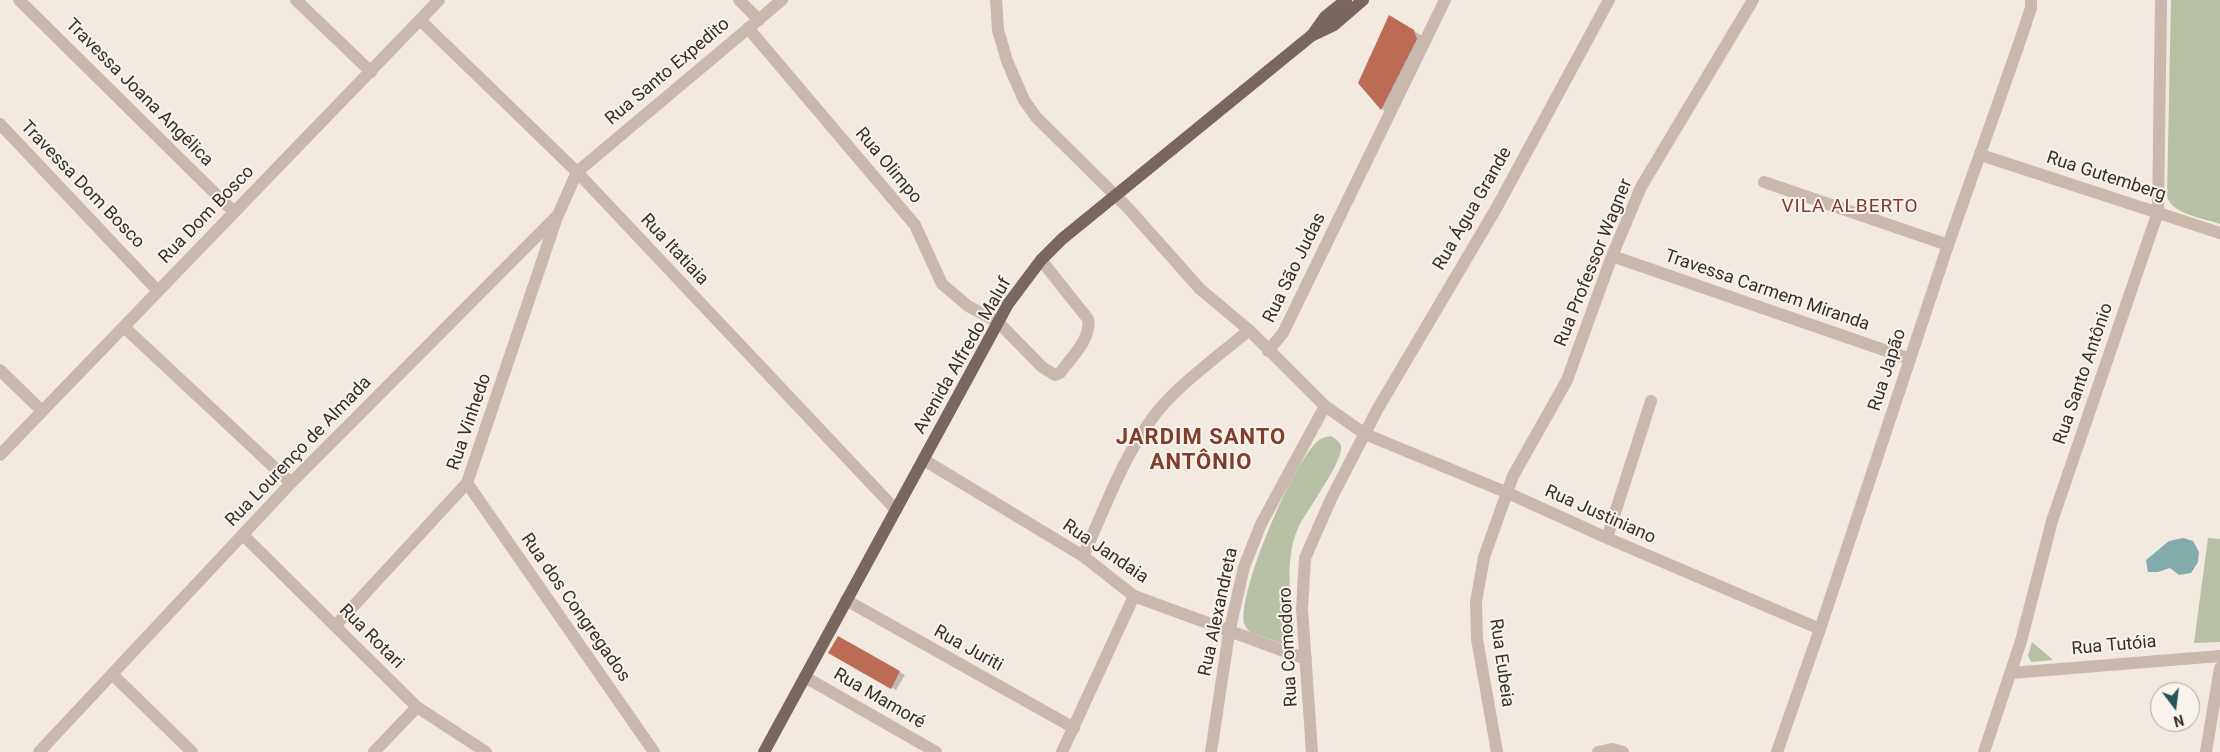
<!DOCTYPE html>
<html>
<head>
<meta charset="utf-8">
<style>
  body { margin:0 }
  #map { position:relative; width:2220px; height:752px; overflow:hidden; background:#f2e9e1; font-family:Roboto,sans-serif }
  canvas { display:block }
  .north { position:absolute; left:2150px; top:682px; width:50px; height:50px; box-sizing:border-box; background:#f9f3ed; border:1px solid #aca59f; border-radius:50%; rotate:165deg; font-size:14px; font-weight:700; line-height:20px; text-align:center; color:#382f2b }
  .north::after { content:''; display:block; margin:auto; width:18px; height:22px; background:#245557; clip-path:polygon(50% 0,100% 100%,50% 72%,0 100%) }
</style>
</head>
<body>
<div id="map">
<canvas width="2220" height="752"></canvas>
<div class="north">N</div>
</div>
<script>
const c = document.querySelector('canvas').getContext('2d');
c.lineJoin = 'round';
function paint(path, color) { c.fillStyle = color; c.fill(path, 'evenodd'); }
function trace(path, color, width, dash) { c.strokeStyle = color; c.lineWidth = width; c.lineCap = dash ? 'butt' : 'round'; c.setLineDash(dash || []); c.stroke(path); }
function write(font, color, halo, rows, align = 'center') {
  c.font = font + ' Roboto,sans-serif'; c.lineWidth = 4; c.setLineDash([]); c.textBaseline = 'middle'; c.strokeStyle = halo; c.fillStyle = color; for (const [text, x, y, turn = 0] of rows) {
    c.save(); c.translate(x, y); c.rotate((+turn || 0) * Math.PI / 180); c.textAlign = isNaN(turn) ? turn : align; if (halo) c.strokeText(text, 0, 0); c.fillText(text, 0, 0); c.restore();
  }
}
paint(new Path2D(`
  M 2171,0 L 2220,0 L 2220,224 C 2204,218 2171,214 2167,196 Z
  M 1331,436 C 1335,438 1339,441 1341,446 C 1344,460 1306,512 1298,528 C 1283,562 1292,603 1295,639 L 1289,646 L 1250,632 C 1248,630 1245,626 1244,623 C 1238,591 1293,463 1317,442 C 1320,438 1326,437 1331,436 Z
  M 2208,538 L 2220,539 L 2220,642 L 2194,643 Z
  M 2032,642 L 2053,660 L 2031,662 L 2028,656 Z`), '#b7c0a2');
paint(new Path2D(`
  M 2183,538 L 2193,541 L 2199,552 L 2198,562 L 2191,573 L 2179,575 L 2170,568 L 2158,572 L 2148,572 L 2146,560 L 2169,541 Z`), '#82acac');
paint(new Path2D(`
  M 1389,17 L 1424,37 L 1392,115 L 1382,109 L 1359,83 Z
  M 838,637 L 905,675 L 896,690 L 830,652 Z`), '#0003');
paint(new Path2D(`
  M 1389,15 L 1414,30 L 1417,39 L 1381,110 L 1358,83 Z
  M 838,636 L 900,671 L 891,689 L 828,653 Z`), '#bc6b54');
trace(new Path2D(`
  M 19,0 L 234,212
  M 296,0 L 371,72
  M 739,0 L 759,20
  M 996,0 L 998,30 L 1007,61 L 1024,100 L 1036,117 L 1128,208 L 1200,289 L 1249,330 L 1325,406 L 1365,434 L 1508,493 L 1607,538 L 1820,629
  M 420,20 L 577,172 L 896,510
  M 748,28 L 915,225 L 942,284 L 968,306 L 998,322 L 1042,367 L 1055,375 L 1060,373 C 1071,358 1092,338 1088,319 L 1041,260
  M 0,124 L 158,291
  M 1981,155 L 2220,233
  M 1764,182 L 1948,245
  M 1612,256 L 1910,359
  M 124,327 L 291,483
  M 1268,351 L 1283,333 L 1445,0
  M 0,370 L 42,411
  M 0,455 L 439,0
  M 924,460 L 1083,556 L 1134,596 L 1306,659
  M 467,483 L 654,752
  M 243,535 L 417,707 L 486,752
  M 1607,538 L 1651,401
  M 1083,556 C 1104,511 1121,461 1151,420 C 1173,388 1219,356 1249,330
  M 846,600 L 1074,728
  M 335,626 L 467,483 L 557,217
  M 2011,673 L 2220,656
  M 112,674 L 192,752
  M 805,677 L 936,752
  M 39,752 L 291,483 L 558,215 L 577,172 L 782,0
  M 374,752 L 417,707
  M 1062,752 L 1134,596
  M 1211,752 L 1229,633 L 1244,567 L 1261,524 L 1325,406
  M 1312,752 L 1302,609 L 1305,558 L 1331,499 L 1377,410 L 1497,207 L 1609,0
  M 1497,752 L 1477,639 L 1476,602 L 1484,557 L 1513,476 L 1567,380 L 1612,256 L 1641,187 L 1753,0
  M 1598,752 L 1612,749 L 1623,752
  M 1777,752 L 1820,629 L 1948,245 L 2020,41 L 2031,8 L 2031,0
  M 1984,752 L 2021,641 L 2052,521 L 2158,212 L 2161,0
  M 2206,752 L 2220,668`), '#c9b9ad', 12);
trace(new Path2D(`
  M 1313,34 L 1325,17 L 1346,0
  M 764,752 L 1008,304 L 1041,260 L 1062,239 L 1311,36 L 1334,25 L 1363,0`), '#79665e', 12);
write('18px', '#382f2b', '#f9f3ed', [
  ["Rua Santo Expedito",668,72,-40],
  ["Travessa Joana Angélica",139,93,45],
  ["Rua Olimpo",888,166,50],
  ["Rua Gutemberg",2106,177,18],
  ["Travessa Dom Bosco",82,185,46],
  ["Rua Água Grande",1473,209,-60],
  ["Rua Dom Bosco",207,215,-46],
  ["Rua Itatiaia",674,250,47],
  ["Rua Professor Wagner",1594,263,-68],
  ["Rua São Judas",1295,268,-64],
  ["Travessa Carmem Miranda",1767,291,19],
  ["Avenida Alfredo Maluf",963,356,-60],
  ["Rua Japão",1888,370,-72],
  ["Rua Santo Antônio",2084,374,-71],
  ["Rua Vinhedo",470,422,-71],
  ["Rua Lourenço de Almada",299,452,-46],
  ["Rua Justiniano",1600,515,24],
  ["Rua Jandaia",1105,552,34],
  ["Rua dos Congregados",575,608,55],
  ["Rua Alexandreta",1219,612,-78],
  ["Rua Rotari",371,637,45],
  ["Rua Tutóia",2114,646,-5],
  ["Rua Comodoro",1289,647,-93],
  ["Rua Juriti",968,649,29],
  ["Rua Eubeia",1501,663,82],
  ["Rua Mamoré",879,699,30]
]);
c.letterSpacing = '1px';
write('19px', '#813d2b', '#f9f3ed', [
  ["VILA ALBERTO",1850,207]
]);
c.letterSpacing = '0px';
c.letterSpacing = '1px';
write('bold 22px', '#813d2b', '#f9f3ed', [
  ["JARDIM SANTO",1201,438],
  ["ANTÔNIO",1201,463]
]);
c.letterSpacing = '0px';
</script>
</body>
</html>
